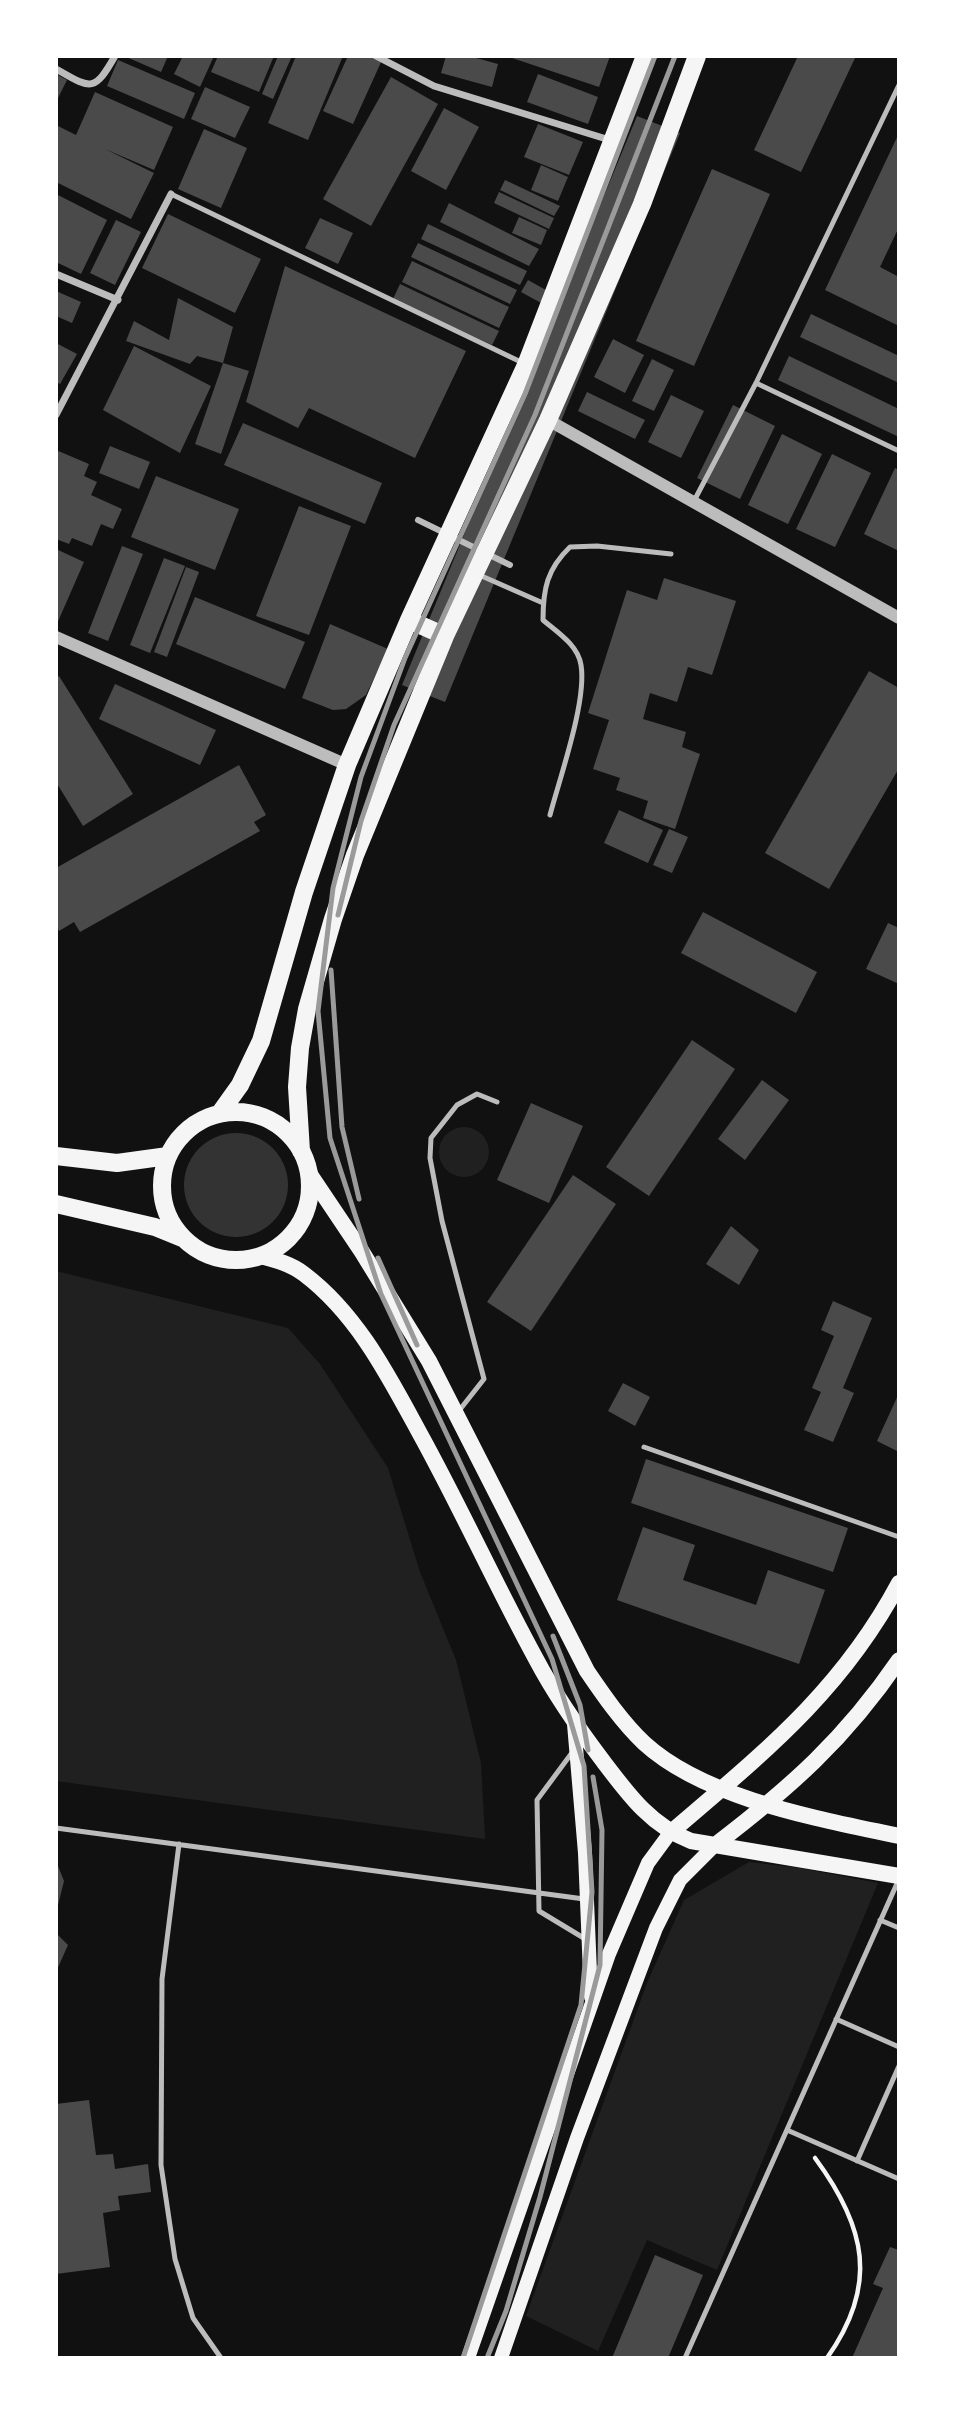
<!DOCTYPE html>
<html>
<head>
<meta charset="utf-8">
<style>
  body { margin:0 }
  #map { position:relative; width:955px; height:2414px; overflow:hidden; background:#111; font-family:Lora,serif }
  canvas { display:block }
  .frame { position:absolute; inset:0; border:58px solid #fff; pointer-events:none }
</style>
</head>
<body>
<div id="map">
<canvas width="955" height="2414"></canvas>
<div class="frame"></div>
</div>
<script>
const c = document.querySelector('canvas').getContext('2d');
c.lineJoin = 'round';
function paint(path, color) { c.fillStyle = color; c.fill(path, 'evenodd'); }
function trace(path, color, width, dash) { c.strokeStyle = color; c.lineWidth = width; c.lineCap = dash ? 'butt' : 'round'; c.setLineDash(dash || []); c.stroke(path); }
paint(new Path2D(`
  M439 1152a25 25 0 1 1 50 0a25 25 0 1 1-50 0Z
  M 56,1271 L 288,1328 L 320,1364 L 388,1468 L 420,1572 L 456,1660 L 481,1763 L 485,1839 L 56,1781 Z
  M 749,1862 L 800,1868 L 878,1883 L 717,2270 L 647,2240 L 598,2351 L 526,2316 L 647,1983 L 684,1900 Z`), '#202020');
paint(new Path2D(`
  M184 1185a52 52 0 1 1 104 0a52 52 0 1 1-104 0Z`), '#333');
paint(new Path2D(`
  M 124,56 L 168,56 L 161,72 Z
  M 183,56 L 214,56 L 200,87 L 174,74 Z
  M 218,56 L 274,56 L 259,92 L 211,72 Z
  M 278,56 L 292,56 L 273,99 L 262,94 Z
  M 296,56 L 343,56 L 308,140 L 268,123 Z
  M 348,56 L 374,56 L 382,60 L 353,124 L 323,111 Z
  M 446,56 L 469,56 L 498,64 L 492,87 L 441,73 Z
  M 506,56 L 610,56 L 599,87 Z
  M 798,56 L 856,56 L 801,172 L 754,150 Z
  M 118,60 L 195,93 L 184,119 L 107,86 Z
  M 56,74 L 67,80 L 56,102 Z
  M 538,74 L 598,97 L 588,124 L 527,102 Z
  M 391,77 L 438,104 L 371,226 L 323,199 Z
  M 205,87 L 250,107 L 235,138 L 191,119 Z
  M 95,92 L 173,127 L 154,170 L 105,149 L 154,173 L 131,219 L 56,182 L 56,125 L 76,135 Z
  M 444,108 L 479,127 L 446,190 L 411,171 Z
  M 637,116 L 680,133 L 445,702 L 402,685 Z
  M 538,124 L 583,142 L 569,175 L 524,157 Z
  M 204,129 L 247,148 L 221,208 L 178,189 Z
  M 899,133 L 899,227 L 880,267 L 899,277 L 899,326 L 825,290 Z
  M 541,165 L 568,177 L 558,201 L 531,190 Z
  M 712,169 L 770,194 L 694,366 L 636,341 Z
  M 505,180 L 560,206 L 554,216 L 500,190 Z
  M 499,192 L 554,218 L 549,229 L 494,203 Z
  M 56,194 L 107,220 L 81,274 L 56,262 Z
  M 449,203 L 539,249 L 529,266 L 440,222 Z
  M 168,214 L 261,259 L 235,313 L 142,268 Z
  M 519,217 L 547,230 L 541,245 L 512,233 Z
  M 320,218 L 353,233 L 338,264 L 305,248 Z
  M 116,220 L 141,232 L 115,285 L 90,273 Z
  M 428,224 L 527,271 L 520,285 L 421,239 Z
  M 418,243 L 517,290 L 510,304 L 411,257 Z
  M 412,261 L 509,307 L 499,328 L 402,282 Z
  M 285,266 L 466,351 L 415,458 L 309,408 L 298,428 L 246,402 Z
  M 528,280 L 546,290 L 543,304 L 521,292 Z
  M 400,284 L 499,331 L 492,345 L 393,299 Z
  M 56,291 L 81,302 L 72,323 L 56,316 Z
  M 178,298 L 233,327 L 223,363 L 197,356 L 190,364 L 126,341 L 134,321 L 169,340 Z
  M 811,314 L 899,356 L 899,383 L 800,337 Z
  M 613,339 L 644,355 L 625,393 L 594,377 Z
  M 56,343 L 77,354 L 60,384 L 56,382 Z
  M 134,346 L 211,386 L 180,453 L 103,410 Z
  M 789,356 L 899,409 L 899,437 L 778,380 Z
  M 652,359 L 674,370 L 654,411 L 632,401 Z
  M 223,363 L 249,371 L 221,454 L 195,444 Z
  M 587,392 L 645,420 L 635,439 L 578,411 Z
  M 671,395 L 704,411 L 681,458 L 648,442 Z
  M 733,405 L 775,426 L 740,499 L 697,478 Z
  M 243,423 L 382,483 L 365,524 L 224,465 Z
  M 782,434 L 822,454 L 788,524 L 748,505 Z
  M 110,446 L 150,462 L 139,489 L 99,473 Z
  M 56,450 L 89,464 L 84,476 L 97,482 L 91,495 L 122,509 L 113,529 L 101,524 L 92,546 L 72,538 L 69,544 L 56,539 Z
  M 832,454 L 871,473 L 835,547 L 796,529 Z
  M 895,468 L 899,470 L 899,551 L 864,534 Z
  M 156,476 L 239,509 L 215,570 L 131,537 Z
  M 299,506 L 351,526 L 309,635 L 256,616 Z
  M 122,546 L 143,554 L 108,641 L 88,633 Z
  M 56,549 L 84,562 L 56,626 Z
  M 164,558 L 185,566 L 150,653 L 130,645 Z
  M 186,567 L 199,572 L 167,657 L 154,652 Z
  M 664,578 L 736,601 L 712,675 L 688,667 L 677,702 L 650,693 L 643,719 L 686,732 L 682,747 L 700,754 L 675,829 L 643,818 L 648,801 L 616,790 L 620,778 L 593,769 L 609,720 L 588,713 L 627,590 L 657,600 Z
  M 195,597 L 305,642 L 285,689 L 176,644 Z
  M 330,624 L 388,649 L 366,695 L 346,709 L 333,710 L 302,698 Z
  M 869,671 L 899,688 L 899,768 L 829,889 L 765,853 Z
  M 59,676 L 133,794 L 83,826 L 56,782 L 56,678 Z
  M 115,684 L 216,730 L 200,765 L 99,719 Z
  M 239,765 L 266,815 L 254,822 L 260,831 L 80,932 L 74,922 L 59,931 L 56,925 L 56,868 Z
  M 619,810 L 663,830 L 648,863 L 604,843 Z
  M 669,829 L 688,837 L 672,873 L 653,865 Z
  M 703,912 L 817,972 L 796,1013 L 681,953 Z
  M 888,923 L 899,928 L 899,984 L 866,969 Z
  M 692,1040 L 735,1069 L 649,1196 L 606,1167 Z
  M 762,1080 L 789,1100 L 745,1160 L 718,1139 Z
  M 531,1103 L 583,1126 L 549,1203 L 497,1180 Z
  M 573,1175 L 616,1204 L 531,1331 L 487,1302 Z
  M 731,1226 L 759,1250 L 739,1285 L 706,1264 Z
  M 833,1301 L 872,1318 L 843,1388 L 854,1393 L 833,1442 L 804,1430 L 821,1392 L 812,1388 L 834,1336 L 821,1330 Z
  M 623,1383 L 650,1397 L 635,1426 L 608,1411 Z
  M 899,1393 L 899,1452 L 877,1441 Z
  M 646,1459 L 848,1528 L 833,1572 L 631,1503 Z
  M 643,1527 L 695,1545 L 683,1580 L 756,1605 L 768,1570 L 825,1590 L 799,1664 L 617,1600 Z
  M 56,1861 L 64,1881 L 57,1909 L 56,1909 Z
  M 56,1933 L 68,1945 L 56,1972 Z
  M 89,2100 L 96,2155 L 113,2154 L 115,2169 L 148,2164 L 151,2192 L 118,2196 L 120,2210 L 103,2213 L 110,2267 L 56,2274 L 56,2104 Z
  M 890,2247 L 899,2250 L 899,2358 L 852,2358 L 883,2288 L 873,2284 Z
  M 655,2255 L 703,2275 L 668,2358 L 612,2358 Z`), '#4a4a4a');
trace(new Path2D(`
  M 815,2158 C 866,2227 879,2285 827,2358`), '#f5f5f5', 4.5);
trace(new Path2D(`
  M 171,194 L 523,363
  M 756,383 L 899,451
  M 694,501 L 756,383 L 899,85
  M 477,574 L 543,603
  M 550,815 C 560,777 587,701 581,665 C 578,645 557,632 543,620 C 543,589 547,569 570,547 L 597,546 L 671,554
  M 458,1412 L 484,1379 L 442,1221 L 430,1158 L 431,1138 L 457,1105 L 477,1094 L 497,1102
  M 644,1447 L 899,1537
  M 574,1750 L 537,1800 L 539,1911 L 587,1940
  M 56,1828 L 584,1899
  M 179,1844 L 162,1979 L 161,2165 L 175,2259 L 193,2318 L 221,2358
  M 880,1920 L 899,1928
  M 836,2019 L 899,2047
  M 787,2130 L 899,2179
  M 857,2161 L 899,2066
  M 685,2358 L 899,1879`), '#bcbcbc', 5);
trace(new Path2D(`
  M 418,520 L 510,565`), '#bcbcbc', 6);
trace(new Path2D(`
  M 376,56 L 434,86 L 613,141
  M 56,69 C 91,89 94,93 115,56
  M 56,274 L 118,300
  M 56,415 L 171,194`), '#bcbcbc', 7);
trace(new Path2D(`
  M 548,420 L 899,618
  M 56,637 L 347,765`), '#bcbcbc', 12);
trace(new Path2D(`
  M 574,1724 L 585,1853 L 591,1997
  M 468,2358 L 609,1954 L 648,1863 L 670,1833
  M 501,2358 L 577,2138 L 656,1928 L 680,1880 L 715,1845`), '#f5f5f5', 14);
trace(new Path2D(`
  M 309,1173 L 362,1252 L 429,1361 L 587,1671 C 604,1696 622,1722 644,1743 C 705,1799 820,1819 899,1836
  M 260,1256 C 276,1260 291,1264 304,1274 C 357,1314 388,1375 419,1432 C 460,1506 495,1584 536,1659 C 555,1695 578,1728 603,1761 C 628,1794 651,1826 691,1841 L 899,1876
  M 670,1833 C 762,1754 841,1692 899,1583
  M 715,1845 C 791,1787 845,1739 899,1660`), '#f5f5f5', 16);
trace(new Path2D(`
  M 409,620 L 445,636
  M162 1186a74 74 0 1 1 148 0a74 74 0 1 1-148 0Z
  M 220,1113 L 240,1085 L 261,1041 L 304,892 L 347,765 L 409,620 L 526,365 L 645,56
  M 301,1151 L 297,1087 L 300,1048 L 307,1009 L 333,919 L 355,855 L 445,636 L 548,420 L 642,204 L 697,56
  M 56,1156 L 117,1163 L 168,1156
  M 56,1204 L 155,1227 L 182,1238`), '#f5f5f5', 18);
trace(new Path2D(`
  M 338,915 L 361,821 L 394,725 L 535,415 L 675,56
  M 331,970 L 342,1127 L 359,1199
  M 378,1258 L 417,1345
  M 553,1636 L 580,1705 L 588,1750
  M 463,2358 L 581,2005 L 592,1892 L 584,1766 L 552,1659 L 381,1294 L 330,1138 L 318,1011 L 333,888 L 361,777 L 405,658 L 525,394 L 655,56
  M 487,2358 L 506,2311 L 540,2197 L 600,1965 L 602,1830 L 593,1777`), '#9a9a9a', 5);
</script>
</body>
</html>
